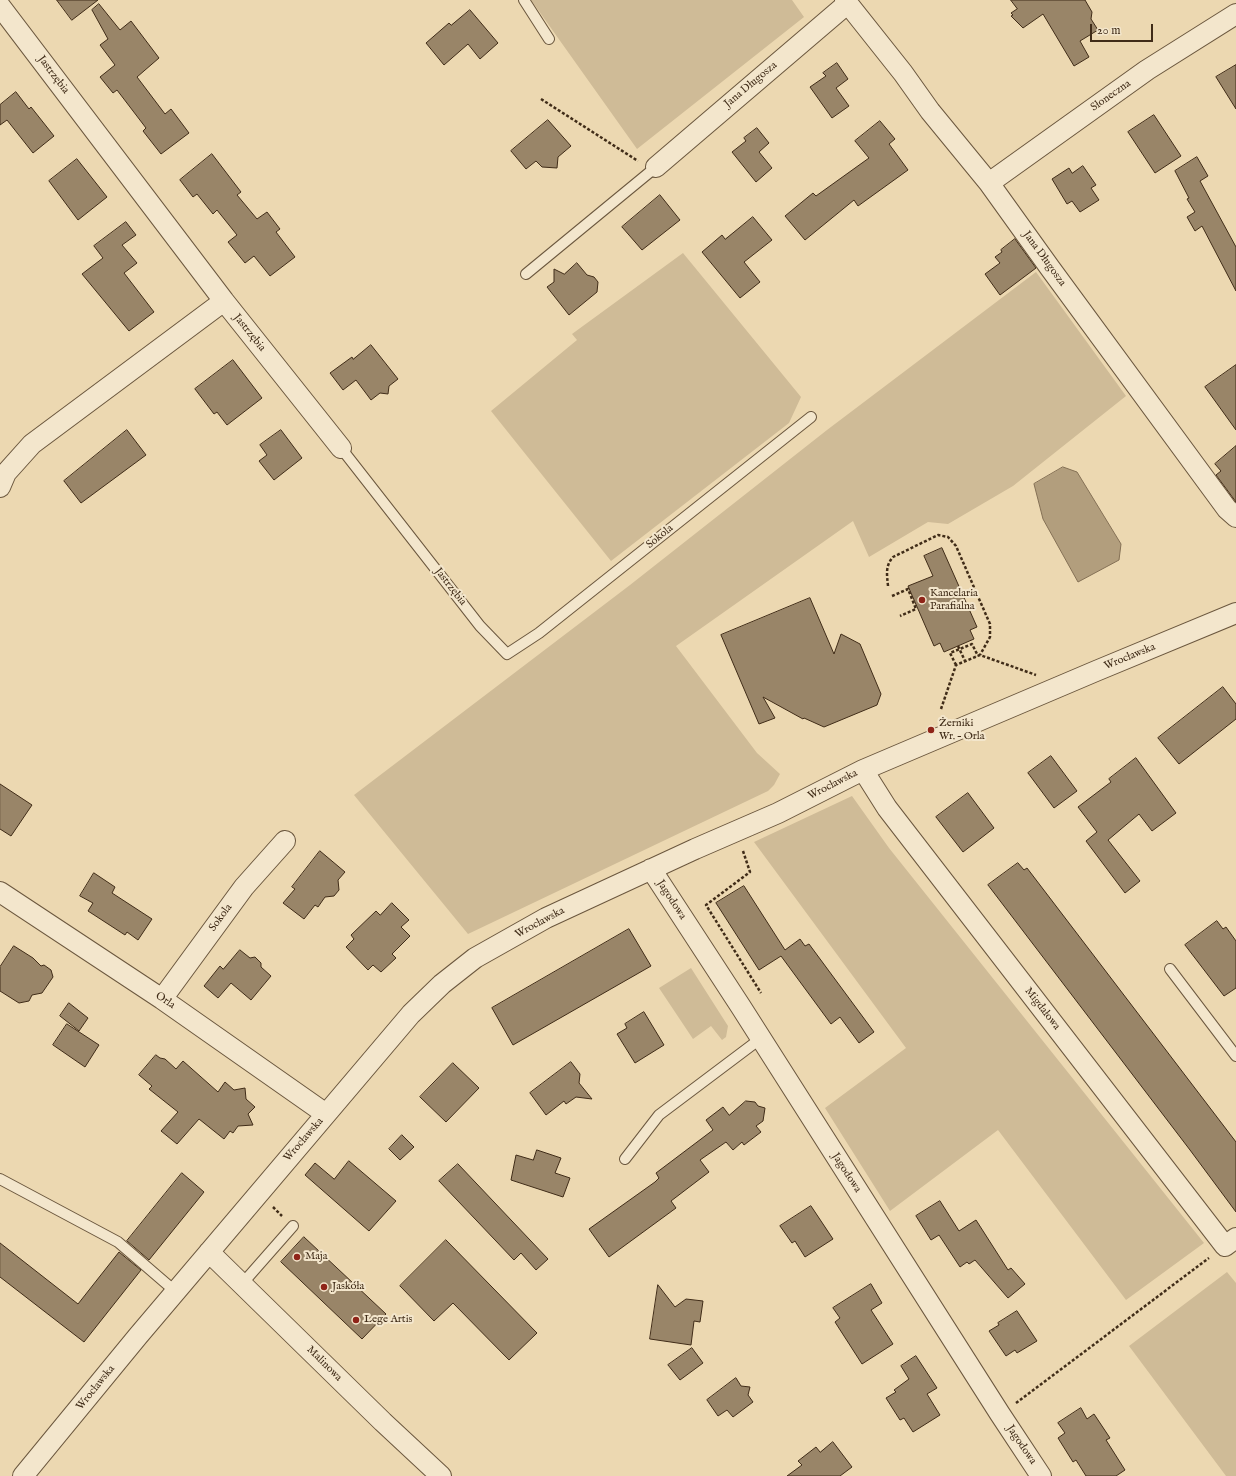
<!DOCTYPE html>
<html>
<head>
<meta charset="utf-8">
<style>
  body { margin:0 }
  #map { position:relative; width:1236px; height:1476px; overflow:hidden; background:#ecd8b1; font-family:"IM FELL English",serif }
  canvas { display:block }
  .scale { position:absolute; left:1090px; top:24px; width:63px; height:18px; box-sizing:border-box; border:2px solid #402c18; border-top:0; padding-left:5px; font-size:12px; line-height:14px; white-space:nowrap; color:#402c18; -webkit-text-stroke:3px #f3e6cc; paint-order:stroke }
</style>
</head>
<body>
<div id="map">
<canvas width="1236" height="1476"></canvas>
<div class="scale">20 m</div>
</div>
<script>
const c = document.querySelector('canvas').getContext('2d');
c.lineJoin = 'round';
function paint(path, color) { c.fillStyle = color; c.fill(path, 'evenodd'); }
function trace(path, color, width, dash) { c.strokeStyle = color; c.lineWidth = width; c.lineCap = dash ? 'butt' : 'round'; c.setLineDash(dash || []); c.stroke(path); }
function write(font, color, halo, rows, align = 'center') {
  c.font = font + ' "IM FELL English",serif'; c.lineWidth = 4; c.setLineDash([]); c.textBaseline = 'middle'; c.strokeStyle = halo; c.fillStyle = color; for (const [text, x, y, turn = 0] of rows) {
    c.save(); c.translate(x, y); c.rotate((+turn || 0) * Math.PI / 180); c.textAlign = isNaN(turn) ? turn : align; if (halo) c.strokeText(text, 0, 0); c.fillText(text, 0, 0); c.restore();
  }
}
paint(new Path2D(`
  M 531,0 L 792,0 L 804,17 L 637,149 Z
  M 683,253 L 801,397 L 789,423 L 611,561 L 491,411 L 577,340 L 572,334 Z
  M 1036,272 L 1126,396 L 1013,486 L 948,524 L 928,522 L 869,557 L 853,521 L 676,646 L 757,753 L 780,774 L 774,785 L 768,791 L 468,934 L 354,795 L 630,585 L 827,430 Z
  M 852,796 L 889,848 L 1204,1243 L 1126,1300 L 998,1130 L 890,1211 L 825,1108 L 906,1048 L 754,842 Z
  M 691,968 L 728,1026 L 726,1037 L 722,1040 L 711,1026 L 693,1039 L 659,988 Z
  M 1227,1272 L 1236,1283 L 1236,1476 L 1226,1476 L 1129,1346 Z`), '#cfbb97');
const water = new Path2D(`
  M 1063,467 L 1077,472 L 1121,544 L 1119,560 L 1078,582 L 1043,519 L 1034,484 Z`);
paint(water, '#b29e7d');
trace(water, '#847055', 1);
const building = new Path2D(`
  M 57,0 L 98,0 L 72,20 Z
  M 1011,0 L 1085,0 L 1092,12 L 1091,19 L 1098,30 L 1080,41 L 1089,57 L 1074,66 L 1043,14 L 1023,28 L 1011,16 L 1013,15 L 1011,13 L 1017,9 Z
  M 99,4 L 120,30 L 131,21 L 159,58 L 137,77 L 165,114 L 171,109 L 189,133 L 161,154 L 143,131 L 146,128 L 117,90 L 113,93 L 100,77 L 115,65 L 100,45 L 108,39 L 92,10 Z
  M 470,10 L 498,43 L 480,59 L 468,44 L 444,65 L 426,43 L 449,23 L 451,25 Z
  M 837,63 L 848,79 L 836,88 L 849,106 L 832,118 L 810,87 L 826,76 L 823,73 Z
  M 1236,65 L 1236,109 L 1216,77 Z
  M 16,92 L 29,109 L 31,107 L 54,136 L 33,153 L 7,120 L 0,125 L 0,105 Z
  M 1154,115 L 1181,156 L 1155,173 L 1128,132 Z
  M 548,120 L 571,146 L 558,157 L 557,168 L 542,167 L 536,161 L 526,169 L 511,151 Z
  M 880,121 L 895,139 L 889,144 L 908,170 L 858,206 L 854,200 L 805,240 L 785,216 L 813,193 L 816,196 L 869,158 L 855,141 Z
  M 757,128 L 769,143 L 759,152 L 772,168 L 756,182 L 732,152 L 746,141 L 744,138 Z
  M 212,154 L 241,192 L 237,195 L 257,219 L 267,212 L 280,229 L 276,232 L 295,257 L 270,276 L 254,256 L 245,263 L 228,242 L 237,235 L 217,210 L 213,214 L 197,194 L 193,197 L 180,180 Z
  M 1197,157 L 1208,176 L 1200,181 L 1236,247 L 1236,291 L 1202,226 L 1195,231 L 1187,217 L 1195,212 L 1187,199 L 1189,198 L 1175,171 Z
  M 77,159 L 107,197 L 78,220 L 49,181 Z
  M 1083,166 L 1096,185 L 1091,188 L 1099,200 L 1080,212 L 1072,201 L 1067,204 L 1052,179 L 1069,168 L 1072,173 Z
  M 660,195 L 680,220 L 642,250 L 622,227 Z
  M 753,217 L 772,240 L 744,262 L 760,282 L 740,298 L 702,252 L 722,235 L 725,239 Z
  M 126,222 L 136,235 L 122,245 L 137,263 L 124,273 L 154,312 L 129,331 L 82,274 L 103,258 L 94,246 Z
  M 1015,239 L 1036,268 L 1000,295 L 985,274 L 1000,263 L 995,257 L 1002,252 L 1001,250 Z
  M 577,263 L 587,275 L 594,277 L 598,282 L 597,292 L 569,315 L 547,287 L 554,282 L 554,269 L 564,274 Z
  M 371,345 L 398,379 L 389,386 L 388,394 L 380,393 L 371,400 L 356,380 L 343,390 L 330,373 L 352,357 L 353,359 Z
  M 233,360 L 262,398 L 227,425 L 217,412 L 214,414 L 195,389 Z
  M 1236,365 L 1236,430 L 1205,387 Z
  M 127,430 L 146,455 L 81,503 L 64,481 Z
  M 281,430 L 302,458 L 274,480 L 259,461 L 267,455 L 260,445 Z
  M 1236,446 L 1236,502 L 1216,475 L 1221,471 L 1215,464 Z
  M 942,548 L 977,627 L 970,630 L 974,639 L 944,652 L 940,643 L 934,646 L 908,586 L 933,576 L 924,556 Z
  M 810,598 L 834,654 L 841,634 L 860,644 L 881,694 L 877,705 L 824,727 L 804,718 L 803,719 L 763,697 L 775,718 L 759,724 L 721,635 Z
  M 1223,687 L 1236,704 L 1236,719 L 1179,764 L 1158,738 Z
  M 1051,756 L 1077,791 L 1054,808 L 1028,773 Z
  M 1136,758 L 1176,813 L 1152,831 L 1139,814 L 1108,840 L 1140,881 L 1125,893 L 1086,841 L 1097,832 L 1078,807 L 1111,782 L 1109,779 Z
  M 0,784 L 32,805 L 11,836 L 0,829 Z
  M 968,793 L 994,828 L 963,852 L 936,817 Z
  M 320,851 L 345,872 L 338,880 L 339,890 L 334,896 L 325,897 L 318,907 L 315,905 L 304,919 L 283,903 L 295,889 L 292,887 Z
  M 1018,863 L 1024,870 L 1027,868 L 1236,1142 L 1236,1212 L 1190,1150 L 988,885 Z
  M 94,873 L 115,887 L 112,893 L 152,919 L 138,940 L 127,932 L 125,935 L 88,911 L 93,903 L 80,896 Z
  M 744,886 L 785,950 L 800,939 L 805,946 L 809,944 L 874,1032 L 859,1043 L 840,1017 L 831,1024 L 781,956 L 759,970 L 716,903 Z
  M 392,903 L 409,920 L 401,927 L 410,936 L 392,954 L 396,958 L 381,972 L 373,965 L 368,970 L 346,947 L 354,939 L 351,935 L 376,911 L 380,915 Z
  M 1217,921 L 1223,929 L 1226,927 L 1236,941 L 1236,988 L 1224,996 L 1185,945 Z
  M 629,929 L 651,966 L 513,1045 L 492,1008 Z
  M 14,946 L 33,958 L 41,966 L 44,965 L 51,970 L 53,977 L 42,993 L 32,995 L 29,1001 L 19,1003 L 0,991 L 0,967 Z
  M 240,950 L 250,958 L 255,957 L 261,963 L 261,967 L 271,976 L 251,1000 L 231,983 L 218,998 L 204,986 L 220,966 L 223,969 Z
  M 69,1003 L 88,1018 L 79,1031 L 60,1016 Z
  M 644,1012 L 664,1045 L 635,1063 L 617,1034 L 627,1028 L 625,1024 Z
  M 67,1024 L 99,1045 L 85,1067 L 53,1045 Z
  M 156,1055 L 160,1058 L 165,1059 L 176,1069 L 183,1061 L 218,1092 L 225,1082 L 234,1090 L 245,1088 L 246,1099 L 255,1107 L 248,1114 L 253,1125 L 238,1126 L 233,1133 L 230,1131 L 224,1139 L 199,1119 L 177,1144 L 161,1131 L 178,1112 L 149,1089 L 152,1086 L 139,1075 Z
  M 571,1062 L 580,1074 L 579,1083 L 592,1099 L 576,1097 L 566,1104 L 564,1101 L 546,1115 L 530,1093 Z
  M 453,1063 L 479,1088 L 446,1122 L 420,1097 Z
  M 746,1101 L 755,1102 L 758,1106 L 765,1108 L 763,1121 L 756,1126 L 761,1132 L 744,1145 L 742,1142 L 733,1150 L 726,1142 L 700,1160 L 709,1172 L 671,1201 L 676,1208 L 609,1257 L 589,1229 L 655,1182 L 659,1178 L 656,1173 L 713,1130 L 706,1120 L 723,1107 L 729,1115 Z
  M 402,1135 L 414,1147 L 400,1160 L 389,1149 Z
  M 537,1150 L 561,1158 L 555,1173 L 570,1178 L 563,1197 L 511,1180 L 516,1155 L 533,1160 Z
  M 349,1161 L 396,1201 L 369,1231 L 305,1175 L 315,1163 L 334,1179 Z
  M 458,1164 L 548,1259 L 536,1270 L 521,1253 L 514,1260 L 439,1181 Z
  M 182,1173 L 204,1192 L 149,1260 L 127,1241 Z
  M 940,1201 L 959,1231 L 976,1220 L 1008,1270 L 1011,1268 L 1025,1284 L 1008,1298 L 975,1260 L 969,1264 L 967,1262 L 960,1267 L 939,1235 L 931,1240 L 916,1216 Z
  M 811,1206 L 833,1239 L 805,1257 L 795,1241 L 792,1243 L 780,1226 Z
  M 304,1237 L 386,1314 L 362,1339 L 281,1262 Z
  M 446,1240 L 537,1333 L 509,1360 L 453,1303 L 434,1321 L 400,1286 Z
  M 0,1243 L 78,1304 L 119,1252 L 141,1270 L 84,1342 L 0,1277 Z
  M 871,1284 L 882,1303 L 871,1310 L 893,1344 L 862,1364 L 835,1322 L 840,1318 L 833,1308 Z
  M 658,1285 L 675,1307 L 686,1299 L 703,1301 L 700,1322 L 694,1321 L 691,1345 L 650,1339 Z
  M 1017,1311 L 1037,1341 L 1017,1353 L 1015,1350 L 1006,1356 L 989,1331 L 999,1325 L 998,1323 Z
  M 692,1348 L 703,1363 L 680,1380 L 668,1365 Z
  M 916,1356 L 937,1388 L 927,1394 L 940,1415 L 913,1432 L 904,1418 L 900,1420 L 886,1398 L 896,1392 L 894,1390 L 909,1379 L 901,1366 Z
  M 736,1378 L 741,1386 L 750,1387 L 748,1395 L 753,1402 L 733,1417 L 727,1410 L 718,1416 L 707,1400 Z
  M 1081,1408 L 1087,1419 L 1094,1414 L 1110,1438 L 1106,1440 L 1125,1470 L 1116,1476 L 1086,1476 L 1076,1460 L 1073,1462 L 1058,1438 L 1065,1433 L 1058,1423 Z
  M 833,1442 L 852,1467 L 840,1476 L 787,1476 L 802,1465 L 798,1461 L 816,1447 L 820,1452 Z`);
paint(building, '#998568');
trace(building, '#402c18', 1);
const lane = new Path2D(`
  M 524,0 L 549,39
  M 526,274 L 656,167
  M 341,448 L 480,626 L 507,654 L 539,633 L 811,417
  M 1170,969 L 1236,1056
  M 625,1159 L 659,1115 L 760,1039
  M 0,1179 L 118,1242 L 176,1292
  M 242,1284 L 293,1226`);
const street = new Path2D(`
  M 845,0 L 903,73 L 930,111 L 989,183 L 1050,268 L 1227,509 L 1236,517
  M 0,6 L 224,301 L 341,448
  M 656,167 L 847,4
  M 989,183 L 1147,70 L 1236,14
  M 0,487 L 6,473 L 32,444 L 224,301
  M 863,770 L 887,808 L 1225,1246 L 1236,1238
  M 651,869 L 741,1007 L 1000,1414 L 1041,1476
  M 0,892 L 162,999 L 326,1114
  M 162,999 L 244,887 L 285,841
  M 209,1252 L 383,1422 L 441,1476
  M 23,1476 L 138,1336 L 411,1014 L 442,984 L 475,958 L 546,918 L 695,849 L 778,813 L 863,770 L 1096,671 L 1236,613`);
trace(lane, '#6b573e', 12);
trace(street, '#6b573e', 22);
trace(new Path2D(`
  M 541,99 L 638,161
  M 888,586 C 887,575 885,566 893,557 L 938,535 L 948,537 L 956,546 L 990,624 L 990,637 L 980,655
  M 892,596 L 908,589 L 916,609 L 900,616
  M 958,646 L 965,661
  M 956,665 L 950,653 L 972,644 L 978,656
  M 941,709 L 956,665 L 980,655 L 1036,675
  M 743,851 L 750,872 L 706,905 L 761,993
  M 273,1207 L 282,1216
  M 1016,1403 L 1209,1258`), '#402c18', 2.5, [3, 2]);
trace(lane, '#f3e6cc', 10);
trace(street, '#f3e6cc', 20);
for (const [x, y, r, color] of [
  [922,600,4,"#8f2418"],
  [931,730,4,"#8f2418"],
  [297,1257,4,"#8f2418"],
  [324,1287,4,"#8f2418"],
  [356,1320,4,"#8f2418"]
]) { const dot = new Path2D(); dot.arc(x, y, r, 0, 2 * Math.PI); c.fillStyle = color; c.fill(dot); trace(dot, '#f3e6cc', 1.5); }
write('11px', '#402c18', '#f3e6cc', [
  ["Jastrzębia",53,75,53],
  ["Jana Długosza",751,85,-40],
  ["Słoneczna",1111,96,-35],
  ["Jana Długosza",1044,259,54],
  ["Jastrzębia",249,333,51],
  ["Sokola",660,537,-39],
  ["Jastrzębia",450,587,52],
  ["Wrocławska",1130,657,-22],
  ["Wrocławska",833,785,-27],
  ["Jagodowa",671,900,57],
  ["Sokola",221,918,-54],
  ["Wrocławska",540,923,-28],
  ["Orla",165,1001,34],
  ["Migdałowa",1042,1009,52],
  ["Wrocławska",304,1140,-49],
  ["Jagodowa",846,1173,57],
  ["Malinowa",324,1364,45],
  ["Wrocławska",96,1388,-51],
  ["Jagodowa",1021,1445,56]
]);
write('11px', '#402c18', '#f3e6cc', [
  ["Kancelaria",930,594],
  ["Parafialna",930,607],
  ["Żerniki",939,724],
  ["Wr. – Orla",939,737],
  ["Maja",305,1257],
  ["Jaskóła",332,1287],
  ["Lege Artis",364,1320]
], 'left');
</script>
</body>
</html>
